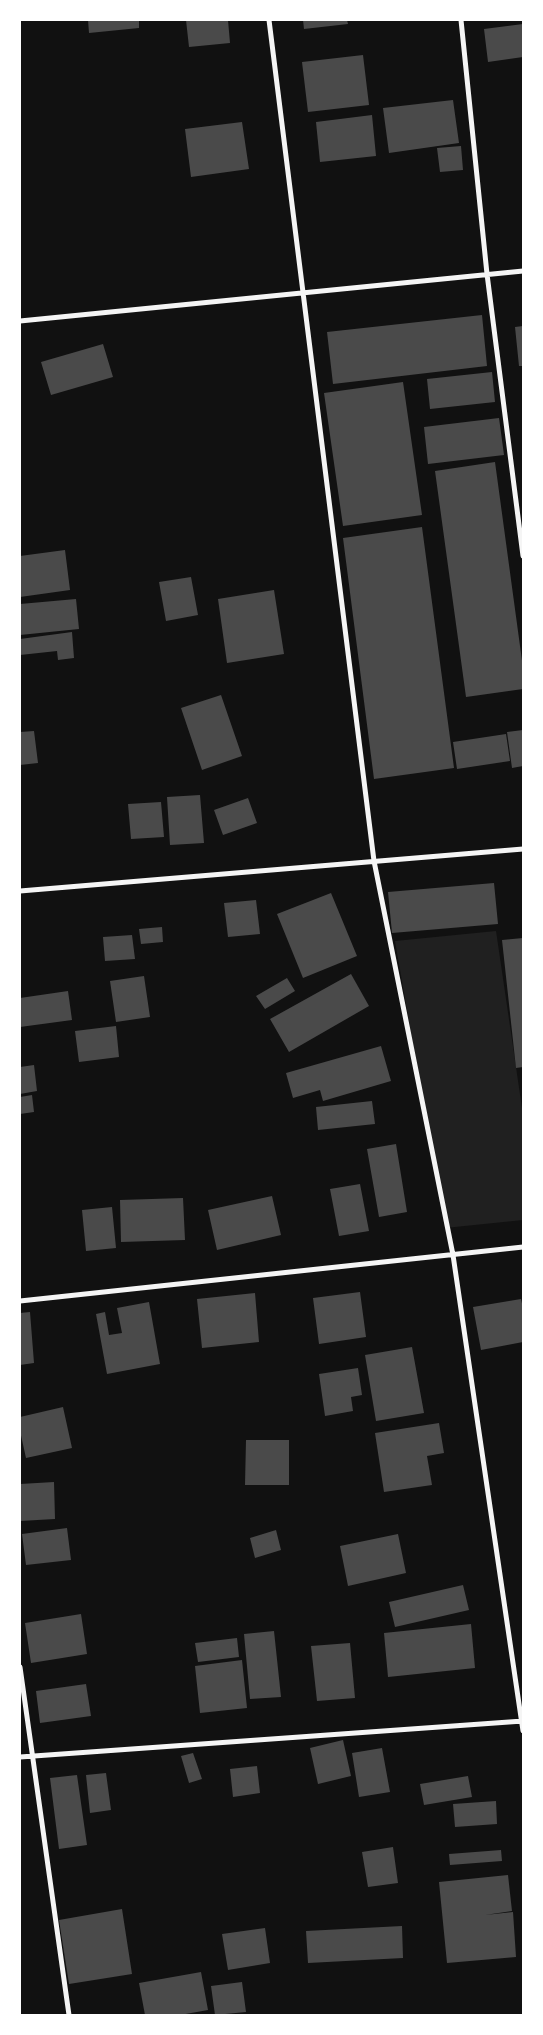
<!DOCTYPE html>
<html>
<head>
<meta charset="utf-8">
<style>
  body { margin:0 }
  #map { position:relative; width:543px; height:2035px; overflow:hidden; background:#111; font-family:Quicksand,sans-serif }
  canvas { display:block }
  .frame { position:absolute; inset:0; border:21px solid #fff; pointer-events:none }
</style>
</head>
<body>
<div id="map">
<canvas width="543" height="2035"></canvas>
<div class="frame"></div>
</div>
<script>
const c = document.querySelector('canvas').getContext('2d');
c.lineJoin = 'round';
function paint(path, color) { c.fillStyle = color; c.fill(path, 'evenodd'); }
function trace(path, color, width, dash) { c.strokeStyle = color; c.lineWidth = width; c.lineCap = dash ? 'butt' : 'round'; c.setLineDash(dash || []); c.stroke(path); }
paint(new Path2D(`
  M 496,931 L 523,1115 L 523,1220 L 445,1228 L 395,941 Z`), '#202020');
paint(new Path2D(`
  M 88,20 L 139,20 L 139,28 L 89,33 Z
  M 186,20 L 228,20 L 230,43 L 189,47 Z
  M 303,20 L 347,20 L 348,24 L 304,29 Z
  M 523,24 L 523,57 L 488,62 L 484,29 Z
  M 363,55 L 369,105 L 308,112 L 302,62 Z
  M 453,100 L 459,143 L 389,153 L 383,108 Z
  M 372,115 L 376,156 L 320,162 L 316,122 Z
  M 242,122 L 249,169 L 191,177 L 185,129 Z
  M 461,146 L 463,170 L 440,172 L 437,148 Z
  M 482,315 L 487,366 L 333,384 L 327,332 Z
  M 523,326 L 523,366 L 519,366 L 515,327 Z
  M 103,344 L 113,377 L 51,395 L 41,362 Z
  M 492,372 L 495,402 L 430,409 L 427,379 Z
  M 403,382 L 422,515 L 343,526 L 324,393 Z
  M 499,418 L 504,455 L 428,464 L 424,427 Z
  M 495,462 L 523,668 L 523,689 L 466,697 L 435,471 Z
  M 422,527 L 454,768 L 374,779 L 343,538 Z
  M 65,550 L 70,590 L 20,597 L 20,556 Z
  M 191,577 L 198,615 L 166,621 L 159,582 Z
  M 274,590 L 284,654 L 227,663 L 218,599 Z
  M 76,599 L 79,629 L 20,635 L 20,604 Z
  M 72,632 L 74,658 L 58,660 L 57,651 L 20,655 L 20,639 Z
  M 221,695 L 242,756 L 202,770 L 181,708 Z
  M 523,730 L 523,766 L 512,768 L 507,732 Z
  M 34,731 L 38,763 L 20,765 L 20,732 Z
  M 506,734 L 510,761 L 457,769 L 453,742 Z
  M 200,795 L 204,843 L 170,845 L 167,797 Z
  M 248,798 L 257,823 L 223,835 L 214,810 Z
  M 161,802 L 164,837 L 131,839 L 128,804 Z
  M 494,883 L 498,924 L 392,933 L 388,892 Z
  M 331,893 L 357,956 L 303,978 L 277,914 Z
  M 256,900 L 260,934 L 228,937 L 224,903 Z
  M 162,927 L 163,942 L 141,944 L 139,929 Z
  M 132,935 L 135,959 L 105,961 L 103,937 Z
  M 523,938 L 523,1067 L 516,1068 L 502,940 Z
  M 351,974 L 369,1006 L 289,1052 L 270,1019 Z
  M 144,976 L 150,1017 L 116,1022 L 110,981 Z
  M 287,978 L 295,991 L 265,1009 L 256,996 Z
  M 68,991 L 72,1020 L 20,1027 L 20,998 Z
  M 116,1026 L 119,1057 L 79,1062 L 75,1031 Z
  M 381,1046 L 391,1081 L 323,1101 L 320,1090 L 293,1098 L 286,1073 Z
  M 34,1065 L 37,1091 L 20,1094 L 20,1067 Z
  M 32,1095 L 34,1112 L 20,1114 L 20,1097 Z
  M 372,1101 L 375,1124 L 318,1130 L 316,1107 Z
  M 396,1144 L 407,1212 L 379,1217 L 367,1149 Z
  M 360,1184 L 369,1231 L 339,1236 L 330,1189 Z
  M 272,1196 L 281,1235 L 217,1250 L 208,1210 Z
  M 183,1198 L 185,1240 L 121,1242 L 120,1200 Z
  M 112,1207 L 116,1248 L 86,1251 L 82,1210 Z
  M 360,1292 L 366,1337 L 319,1344 L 313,1298 Z
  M 255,1293 L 259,1342 L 202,1348 L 197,1299 Z
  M 521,1299 L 523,1308 L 523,1342 L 481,1350 L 473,1307 Z
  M 149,1302 L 160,1364 L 107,1374 L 96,1314 L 105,1312 L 109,1335 L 122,1333 L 117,1308 Z
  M 30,1312 L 34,1363 L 20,1365 L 20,1313 Z
  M 412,1347 L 424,1413 L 376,1421 L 365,1355 Z
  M 358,1368 L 362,1395 L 351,1397 L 353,1411 L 325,1416 L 319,1374 Z
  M 63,1407 L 72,1448 L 26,1458 L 20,1431 L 20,1417 Z
  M 439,1423 L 444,1453 L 427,1456 L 432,1485 L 384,1492 L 375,1433 Z
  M 246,1440 L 289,1440 L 289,1485 L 245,1485 Z
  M 54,1482 L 55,1519 L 20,1521 L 20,1484 Z
  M 67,1528 L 71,1560 L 26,1565 L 22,1534 Z
  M 276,1530 L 281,1550 L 255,1558 L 250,1538 Z
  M 398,1534 L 406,1573 L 348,1586 L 340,1546 Z
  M 463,1585 L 469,1610 L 395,1627 L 389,1602 Z
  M 81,1614 L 87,1654 L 31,1663 L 25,1623 Z
  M 471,1624 L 475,1668 L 388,1677 L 384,1633 Z
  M 274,1631 L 281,1697 L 250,1699 L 244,1634 Z
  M 237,1638 L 239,1657 L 198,1662 L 195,1643 Z
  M 350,1643 L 355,1698 L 317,1701 L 311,1646 Z
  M 242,1660 L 247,1708 L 200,1713 L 195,1666 Z
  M 86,1684 L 91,1716 L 40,1723 L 36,1691 Z
  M 343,1740 L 351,1776 L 318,1784 L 310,1748 Z
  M 382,1748 L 390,1792 L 359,1797 L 352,1753 Z
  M 193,1753 L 202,1779 L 189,1783 L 181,1756 Z
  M 257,1766 L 260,1793 L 233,1797 L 230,1769 Z
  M 106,1773 L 111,1810 L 90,1813 L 86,1775 Z
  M 77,1775 L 87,1845 L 59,1849 L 50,1778 Z
  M 468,1776 L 472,1797 L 424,1805 L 420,1784 Z
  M 496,1801 L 497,1824 L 455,1827 L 453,1804 Z
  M 393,1847 L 398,1883 L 368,1887 L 362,1852 Z
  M 501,1850 L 502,1861 L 450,1865 L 449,1854 Z
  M 508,1875 L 512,1911 L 485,1915 L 513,1912 L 516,1957 L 447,1963 L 439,1882 Z
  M 122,1909 L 132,1974 L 69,1984 L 59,1920 Z
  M 402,1926 L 403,1958 L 308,1963 L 306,1931 Z
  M 265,1928 L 270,1963 L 228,1970 L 222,1934 Z
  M 201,1972 L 208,2010 L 180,2015 L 145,2015 L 139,1983 Z
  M 242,1982 L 246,2012 L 215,2015 L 211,1986 Z`), '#4a4a4a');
trace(new Path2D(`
  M 269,20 L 374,861 L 453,1255 L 523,1731
  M 461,20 L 487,274 L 523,556
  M 20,321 L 523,271
  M 20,891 L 523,849
  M 20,1301 L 523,1247
  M 20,1667 L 69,2015
  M 20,1757 L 523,1721`), '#f5f5f5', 5);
</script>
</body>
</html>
